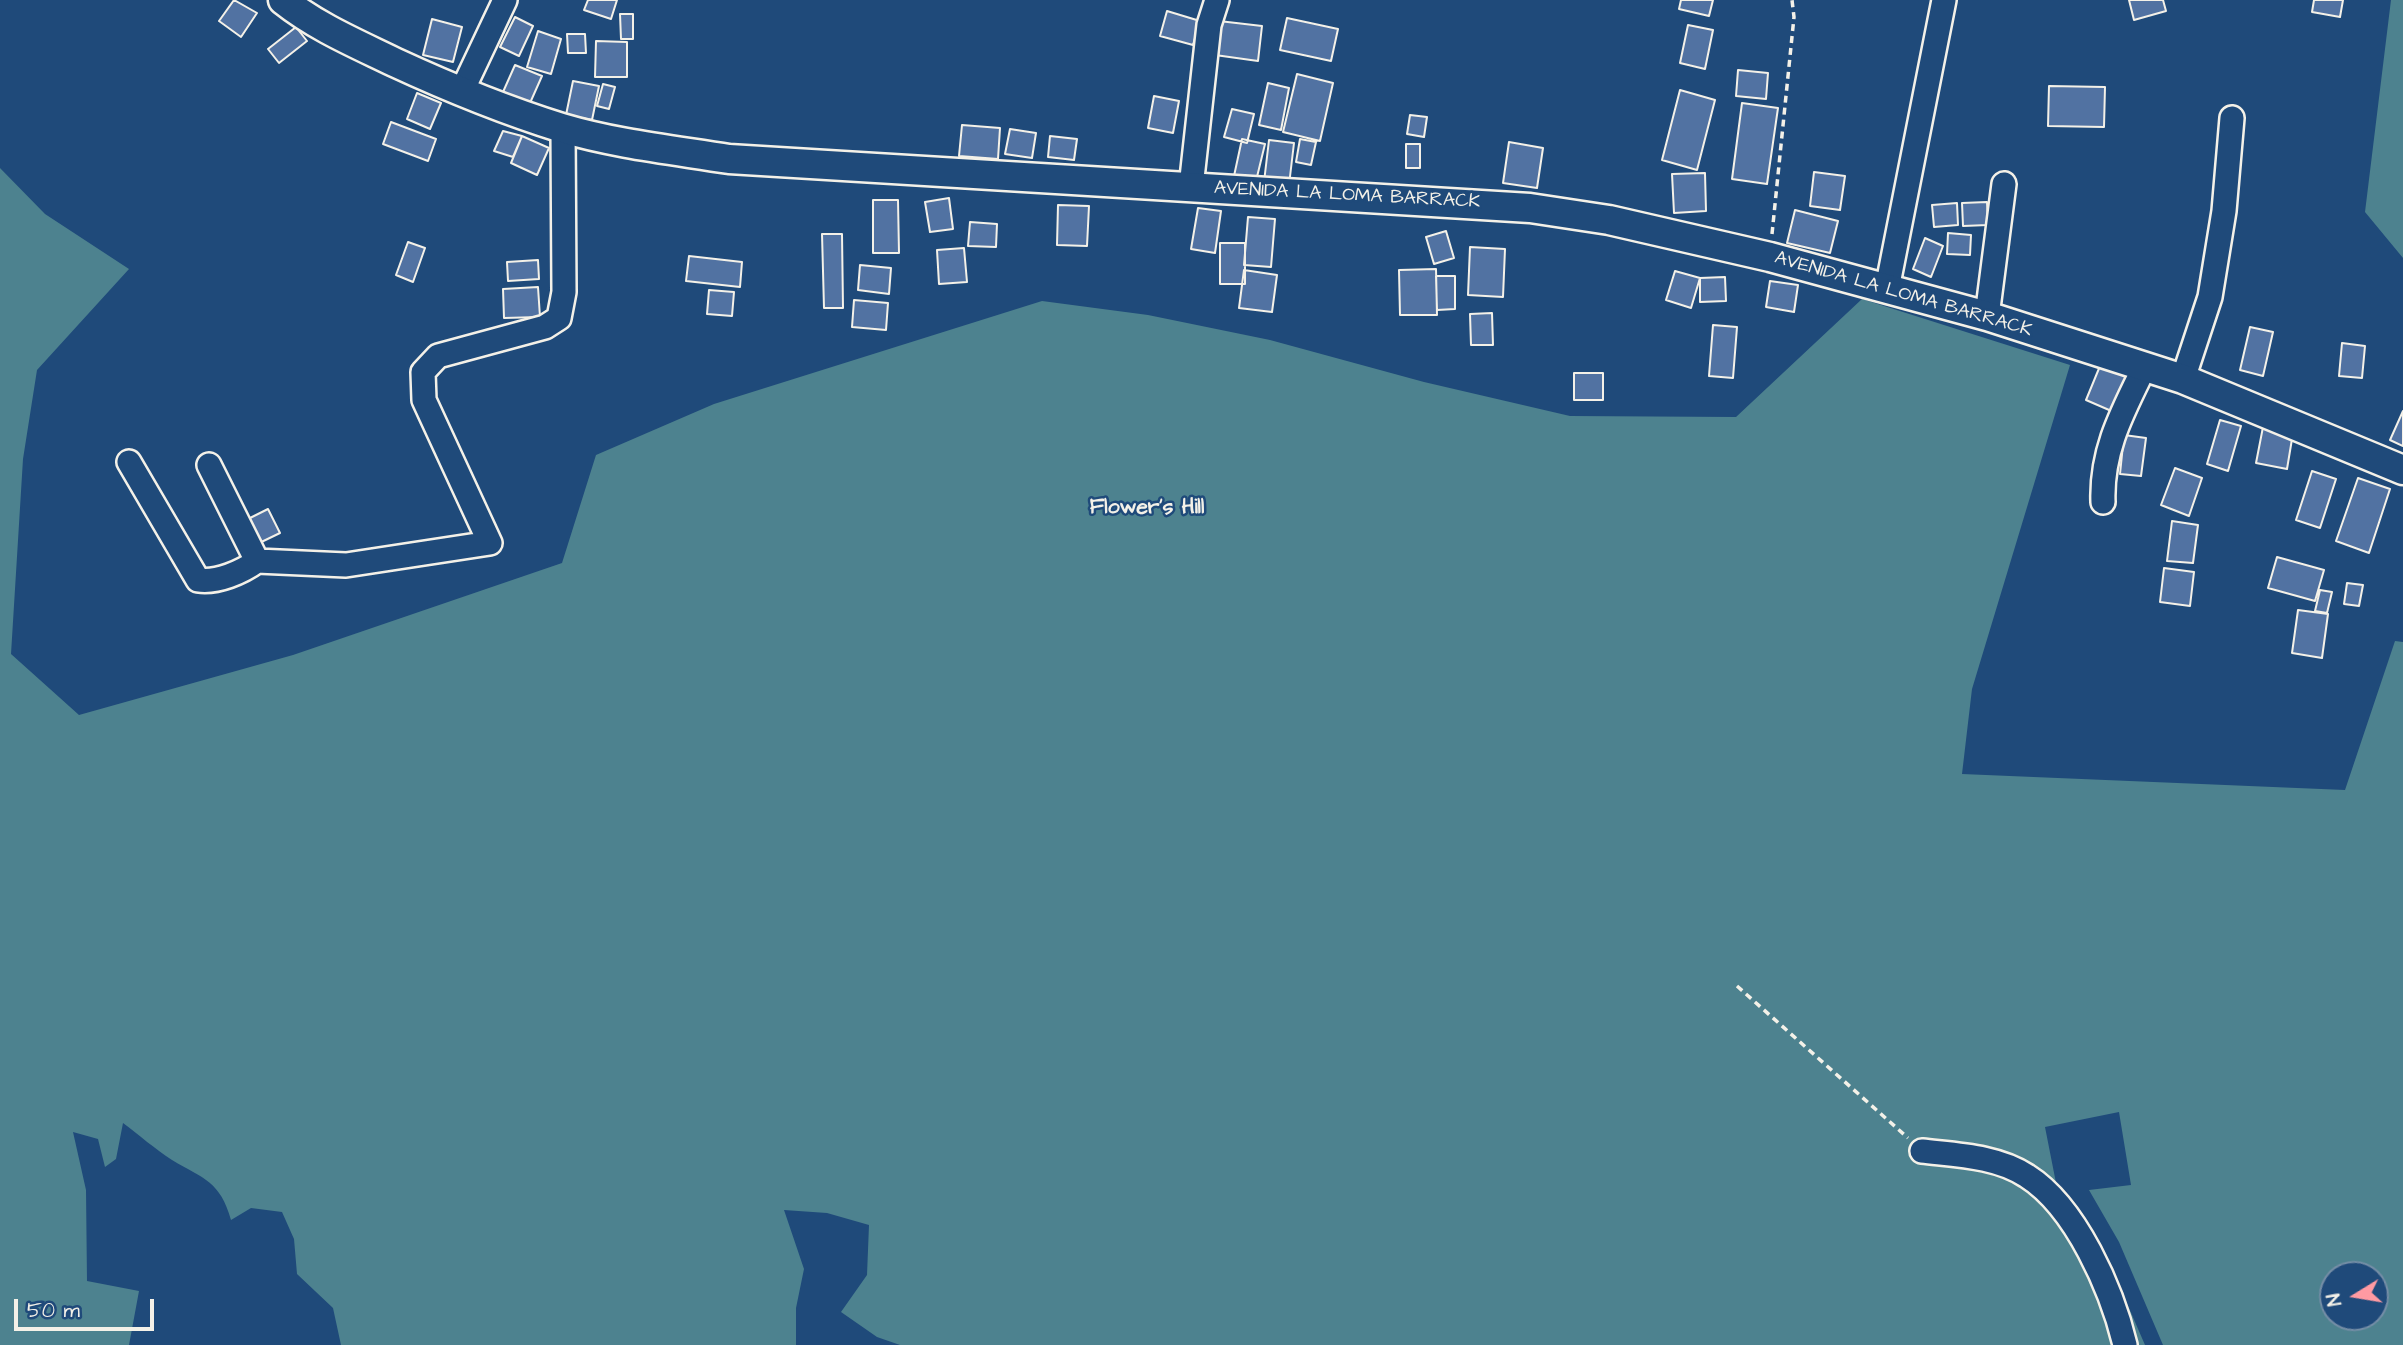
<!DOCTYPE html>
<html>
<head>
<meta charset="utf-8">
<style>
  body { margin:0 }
  #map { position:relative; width:2403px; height:1345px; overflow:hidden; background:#1f4a7a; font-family:"Architects Daughter",sans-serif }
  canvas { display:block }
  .north { position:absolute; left:2319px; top:1261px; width:70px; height:70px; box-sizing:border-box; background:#1f4a7a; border:2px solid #748da6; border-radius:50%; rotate:259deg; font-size:19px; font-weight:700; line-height:28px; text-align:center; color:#f4f1e8 }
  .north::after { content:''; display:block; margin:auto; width:24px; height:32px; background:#ff9aa2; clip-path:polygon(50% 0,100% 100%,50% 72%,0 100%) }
  .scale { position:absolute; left:14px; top:1299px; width:140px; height:32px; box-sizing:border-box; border:4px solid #f4f1e8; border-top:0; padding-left:9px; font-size:21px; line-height:24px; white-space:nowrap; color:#f4f1e8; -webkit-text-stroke:5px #1f4a7a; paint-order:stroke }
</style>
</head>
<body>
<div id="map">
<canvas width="2403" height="1345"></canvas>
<div class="north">N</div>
<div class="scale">50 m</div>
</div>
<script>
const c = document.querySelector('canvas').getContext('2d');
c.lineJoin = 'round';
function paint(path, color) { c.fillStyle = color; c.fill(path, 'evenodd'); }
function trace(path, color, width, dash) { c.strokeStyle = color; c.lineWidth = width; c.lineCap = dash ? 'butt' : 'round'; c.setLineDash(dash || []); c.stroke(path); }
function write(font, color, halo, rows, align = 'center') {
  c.font = font + ' "Architects Daughter",sans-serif'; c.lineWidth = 5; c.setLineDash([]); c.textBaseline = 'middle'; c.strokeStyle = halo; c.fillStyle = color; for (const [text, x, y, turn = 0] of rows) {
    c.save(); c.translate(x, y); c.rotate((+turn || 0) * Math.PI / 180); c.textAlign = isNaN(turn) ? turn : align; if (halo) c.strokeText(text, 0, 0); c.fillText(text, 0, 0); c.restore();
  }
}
paint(new Path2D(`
  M 2391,0 L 2403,0 L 2403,258 L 2365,212 Z
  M 0,168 L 45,214 L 129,269 L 37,370 L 23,459 L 11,654 L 79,715 L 293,655 L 562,563 L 596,455 L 714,404 L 1042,301 L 1148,315 L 1270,340 L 1424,382 L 1570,416 L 1736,417 L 1862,299 L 2070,365 L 1972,689 L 1962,774 L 2345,790 L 2395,641 L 2403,642 L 2403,1345 L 2163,1345 L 2119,1242 L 2089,1190 L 2131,1185 L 2119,1112 L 2045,1127 L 2057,1188 L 2109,1262 L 2145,1345 L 900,1345 L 877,1337 L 841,1312 L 867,1275 L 869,1225 L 827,1213 L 784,1210 L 804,1269 L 796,1308 L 796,1345 L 341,1345 L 333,1308 L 297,1274 L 294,1239 L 282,1212 L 251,1208 L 231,1220 C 220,1181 204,1179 172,1160 C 155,1149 139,1135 123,1123 L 116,1159 L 105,1167 L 98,1139 L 73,1132 L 86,1190 L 87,1281 L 139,1291 L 129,1345 L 0,1345 ZM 2333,1275 L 2375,1275 L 2375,1317 L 2333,1317 Z`), '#4d828f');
const building = new Path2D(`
  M 234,0 L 257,13 L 241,37 L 219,21 Z
  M 588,0 L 617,0 L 611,19 L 584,10 Z
  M 1681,0 L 1713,0 L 1709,16 L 1679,9 Z
  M 2129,0 L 2163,0 L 2166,11 L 2134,20 Z
  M 2314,0 L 2343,0 L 2340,17 L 2312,12 Z
  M 1167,11 L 1200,21 L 1193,45 L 1160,36 Z
  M 620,14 L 633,14 L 633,39 L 621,39 Z
  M 515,17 L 533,26 L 519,56 L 500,47 Z
  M 1287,18 L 1338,29 L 1331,61 L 1280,50 Z
  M 432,19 L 462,27 L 453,62 L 423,55 Z
  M 1219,21 L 1262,26 L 1258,61 L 1215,55 Z
  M 1688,25 L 1713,30 L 1705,69 L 1680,63 Z
  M 296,27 L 307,41 L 279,63 L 268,49 Z
  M 538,31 L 561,39 L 551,74 L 527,67 Z
  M 567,34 L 585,34 L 586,53 L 568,53 Z
  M 596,41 L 627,42 L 627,77 L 595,77 Z
  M 515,65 L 542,76 L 530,103 L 503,92 Z
  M 1738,70 L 1768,73 L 1766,99 L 1736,96 Z
  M 1297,74 L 1333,83 L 1320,141 L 1283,132 Z
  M 573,81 L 599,86 L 592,120 L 566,115 Z
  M 1268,83 L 1289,88 L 1281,130 L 1259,125 Z
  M 603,84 L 615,87 L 609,109 L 597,106 Z
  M 2049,86 L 2105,87 L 2104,127 L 2048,126 Z
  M 1680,90 L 1715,100 L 1697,170 L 1662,160 Z
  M 417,93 L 441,103 L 430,129 L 407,119 Z
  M 1154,96 L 1179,101 L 1173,133 L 1148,128 Z
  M 1742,103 L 1778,108 L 1767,184 L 1732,179 Z
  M 1232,109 L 1254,114 L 1247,143 L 1224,137 Z
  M 1410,115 L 1427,117 L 1424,137 L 1407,134 Z
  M 391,122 L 436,139 L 428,161 L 383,144 Z
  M 962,125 L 1000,128 L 998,159 L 959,156 Z
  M 1010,129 L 1036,133 L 1032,158 L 1005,154 Z
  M 503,131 L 522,136 L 513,157 L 494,151 Z
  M 522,136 L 549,148 L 537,175 L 511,163 Z
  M 1050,136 L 1077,139 L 1074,160 L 1048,157 Z
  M 1242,139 L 1265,144 L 1256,181 L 1234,176 Z
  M 1300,139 L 1316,142 L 1311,165 L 1296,162 Z
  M 1269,140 L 1294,143 L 1289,185 L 1264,182 Z
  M 1509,142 L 1543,148 L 1537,188 L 1503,183 Z
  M 1406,144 L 1420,144 L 1420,168 L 1406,168 Z
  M 1814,172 L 1845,176 L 1840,210 L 1810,206 Z
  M 1705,173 L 1706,211 L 1674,213 L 1672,174 Z
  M 949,198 L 953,229 L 930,232 L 925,202 Z
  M 873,200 L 898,200 L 899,253 L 873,253 Z
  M 1987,202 L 1988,225 L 1963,226 L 1962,203 Z
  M 1957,203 L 1958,225 L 1934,227 L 1932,205 Z
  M 1058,205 L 1089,206 L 1087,246 L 1057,245 Z
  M 1198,208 L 1221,211 L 1215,253 L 1191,249 Z
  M 1795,210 L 1838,221 L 1830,253 L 1787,243 Z
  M 1248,217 L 1275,219 L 1271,267 L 1244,265 Z
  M 970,222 L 997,224 L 996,247 L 968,246 Z
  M 1446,231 L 1454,258 L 1434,264 L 1426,237 Z
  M 1948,233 L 1971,235 L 1970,255 L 1947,254 Z
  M 822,234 L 842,234 L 843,308 L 824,308 Z
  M 1925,238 L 1943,246 L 1931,277 L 1913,269 Z
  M 408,242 L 425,248 L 413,282 L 396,275 Z
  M 1220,243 L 1245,243 L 1245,284 L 1220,284 Z
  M 1470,247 L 1505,249 L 1503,297 L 1468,295 Z
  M 964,248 L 967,282 L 939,284 L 937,250 Z
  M 689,256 L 742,262 L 740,287 L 686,281 Z
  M 538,260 L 539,279 L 508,281 L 507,262 Z
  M 860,265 L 891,268 L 889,294 L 858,290 Z
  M 1436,269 L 1437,315 L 1400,315 L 1399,270 Z
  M 1244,270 L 1277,275 L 1272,312 L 1239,308 Z
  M 1675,271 L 1700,278 L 1691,308 L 1666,300 Z
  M 1436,276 L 1455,276 L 1455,309 L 1437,310 Z
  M 1725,277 L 1726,301 L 1700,302 L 1700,278 Z
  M 1770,281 L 1798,285 L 1794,312 L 1766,307 Z
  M 538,287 L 540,317 L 504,318 L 503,289 Z
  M 709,290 L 734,292 L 732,316 L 707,314 Z
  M 854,300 L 888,303 L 886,330 L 852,327 Z
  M 1492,313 L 1493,345 L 1471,345 L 1470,314 Z
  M 1713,325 L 1737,327 L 1733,378 L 1709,376 Z
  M 2250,327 L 2273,332 L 2263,376 L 2240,370 Z
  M 2342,343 L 2365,346 L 2362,378 L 2339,376 Z
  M 2100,366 L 2130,378 L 2116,413 L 2086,400 Z
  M 1574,373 L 1603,373 L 1603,400 L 1574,400 Z
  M 2403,411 L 2403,446 L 2390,440 Z
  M 2220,420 L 2241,426 L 2228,471 L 2207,464 Z
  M 2263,427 L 2293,433 L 2287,469 L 2256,463 Z
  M 2124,435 L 2146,438 L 2141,476 L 2120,474 Z
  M 2175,468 L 2202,478 L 2189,516 L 2161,505 Z
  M 2312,471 L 2336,479 L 2320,528 L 2296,520 Z
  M 2358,478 L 2390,489 L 2369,553 L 2336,541 Z
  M 268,509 L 280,533 L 251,547 L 240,523 Z
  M 2172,521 L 2198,525 L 2193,563 L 2167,561 Z
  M 2277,557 L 2324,570 L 2315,601 L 2268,588 Z
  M 2164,568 L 2194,572 L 2190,606 L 2160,602 Z
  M 2347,583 L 2363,585 L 2359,606 L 2344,604 Z
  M 2320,590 L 2332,592 L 2327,613 L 2315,611 Z
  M 2298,610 L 2328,614 L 2322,658 L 2292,653 Z`);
paint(building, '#5172a2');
trace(building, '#f4f1e8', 2);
const minor = new Path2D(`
  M 461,93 L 505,0
  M 1191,187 L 1209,25 L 1217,0
  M 1887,289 L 1944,0
  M 1987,316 L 2004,184
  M 2183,379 L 2210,297 L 2224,211 L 2232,118
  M 129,462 L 198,580 C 217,583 242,572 257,561 L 346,565 L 490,543 L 424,400 L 423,372 L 438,356 L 545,327 L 559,318 L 564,292 L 563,128
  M 209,465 L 257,561
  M 2103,502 C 2101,450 2123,411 2145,366
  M 1922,1151 C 1956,1155 1997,1156 2027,1176 C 2076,1207 2112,1290 2125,1345`);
const major = new Path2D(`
  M 283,0 C 317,27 355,43 394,62 C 448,87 504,110 562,128 C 616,144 673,150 729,159 L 1530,208 L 1609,220 L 1770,257 L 1987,316 L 2183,379 L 2403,470`);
trace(minor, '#f4f1e8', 28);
trace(major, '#f4f1e8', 33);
trace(new Path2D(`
  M 1772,234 L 1794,17 L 1792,0
  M 1737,986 L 1908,1138`), '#f4f1e8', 3.5, [7, 5]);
trace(minor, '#1f4a7a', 23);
trace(major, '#1f4a7a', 28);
write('19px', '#f4f1e8', '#1f4a7a', [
  ["AVENIDA LA LOMA BARRACK",1347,196,3],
  ["AVENIDA LA LOMA BARRACK",1903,295,16]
]);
write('bold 21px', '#f4f1e8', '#1f4a7a', [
  ["Flower's Hill",1147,509]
]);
</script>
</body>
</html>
